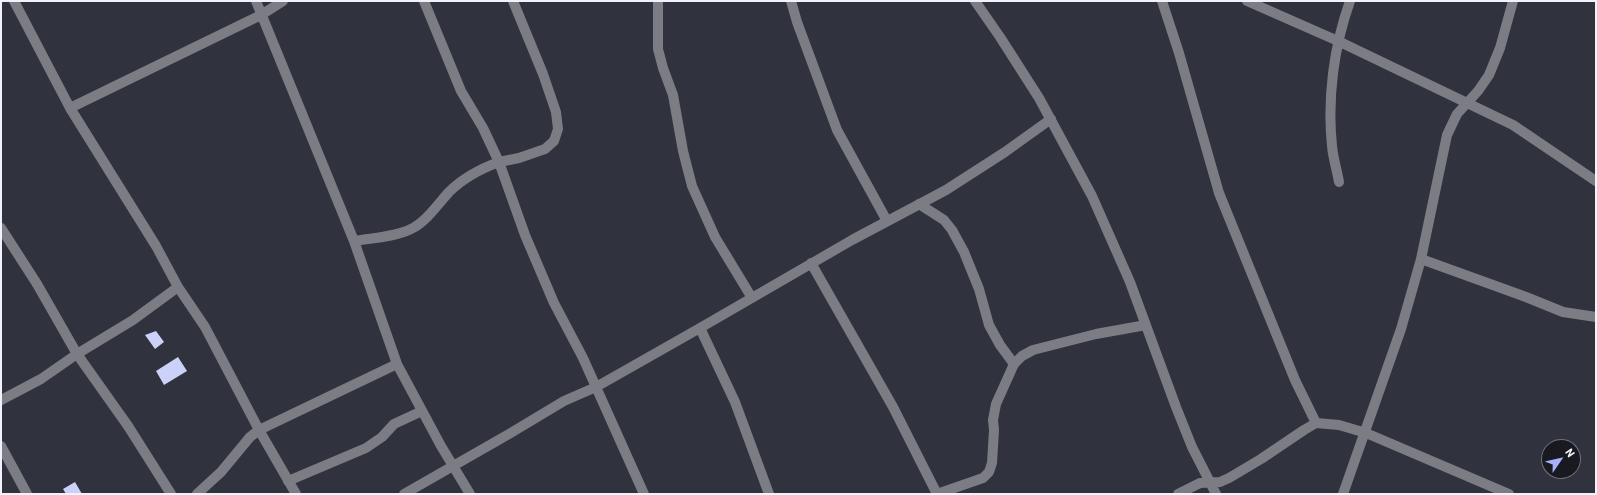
<!DOCTYPE html>
<html>
<head>
<meta charset="utf-8">
<style>
  body { margin:0 }
  #map { position:relative; width:1597px; height:495px; overflow:hidden; background:#30323e; font-family:Barlow,sans-serif }
  canvas { display:block }
  .frame { position:absolute; inset:0; border:2px solid #f1f2fb; pointer-events:none }
  .north { position:absolute; left:1541px; top:439px; width:40px; height:40px; box-sizing:border-box; background:#191a20; border:1px solid #6f7078; border-radius:50%; rotate:56deg; font-size:11px; font-weight:700; line-height:16px; text-align:center; color:#f1f2fb }
  .north::after { content:''; display:block; margin:auto; width:14px; height:18px; background:#a8b0fc; clip-path:polygon(50% 0,100% 100%,50% 72%,0 100%) }
</style>
</head>
<body>
<div id="map">
<canvas width="1597" height="495"></canvas>
<div class="frame"></div>
<div class="north">N</div>
</div>
<script>
const c = document.querySelector('canvas').getContext('2d');
c.lineJoin = 'round';
function paint(path, color) { c.fillStyle = color; c.fill(path, 'evenodd'); }
function trace(path, color, width, dash) { c.strokeStyle = color; c.lineWidth = width; c.lineCap = dash ? 'butt' : 'round'; c.setLineDash(dash || []); c.stroke(path); }
paint(new Path2D(`
  M 156,331 L 164,342 L 155,349 L 145,335 Z
  M 178,357 L 187,371 L 164,385 L 156,371 Z
  M 75,482 L 82,494 L 66,494 L 63,489 Z`), '#ccd1fa');
trace(new Path2D(`
  M 14,1 L 70,108 L 156,246 L 178,287 L 205,327 L 259,430 L 296,494
  M 256,1 L 354,241 L 397,364 L 441,446 L 470,494
  M 513,1 L 543,74 L 556,112 L 558,129 L 554,141 L 545,149 L 519,158 L 499,162 L 525,235 L 554,303 L 583,358 L 644,494
  M 658,1 L 658,49 L 663,68 L 673,95 L 683,151 L 692,186 L 715,237 L 752,298
  M 791,1 L 797,22 L 837,130 L 887,221
  M 975,1 L 1000,37 L 1039,98 L 1092,196 L 1130,282 L 1176,407 L 1192,447 L 1216,494
  M 1162,1 L 1179,53 L 1219,193 L 1295,380 L 1316,423
  M 1247,1 L 1338,41 L 1513,125 L 1596,181
  M 70,108 L 261,15 L 283,1
  M 1339,182 C 1337,170 1333,158 1332,146 C 1327,98 1334,46 1350,1
  M 919,204 L 944,220 L 952,230 L 964,252 L 979,289 L 989,325 L 1000,345 L 1014,364
  M 1,228 L 37,284 L 77,354 L 128,426 L 171,494
  M 354,241 C 372,238 395,237 411,229 C 426,222 438,204 449,192 C 463,178 480,169 499,162 L 483,128 L 461,91 L 424,1
  M 1421,259 L 1526,297 L 1563,312 L 1596,317
  M 811,263 L 893,407 L 937,494
  M 700,328 L 735,402 L 769,494
  M 1,400 L 41,379 L 77,354 L 133,320 L 178,287
  M 1,446 L 27,494
  M 288,481 L 366,448 L 382,437 L 394,424 L 422,411
  M 197,494 L 221,472 L 250,437 L 259,430 L 397,364
  M 404,494 L 509,434 L 564,401 L 596,387 L 700,328 L 852,240 L 946,190 L 1005,152 L 1051,119
  M 937,494 L 983,478 L 989,472 L 992,463 L 994,430 L 993,420 L 996,404 L 1014,364 L 1022,356 L 1033,350 L 1096,334 L 1146,325
  M 1178,494 L 1200,483 L 1220,482 L 1229,478 L 1261,459 L 1304,430 L 1316,423 L 1339,425 L 1366,433 L 1509,494
  M 1343,494 L 1401,329 L 1421,259 L 1447,135 L 1457,114 L 1478,91 L 1489,75 L 1500,48 L 1513,1`), '#7c7d84', 10);
</script>
</body>
</html>
